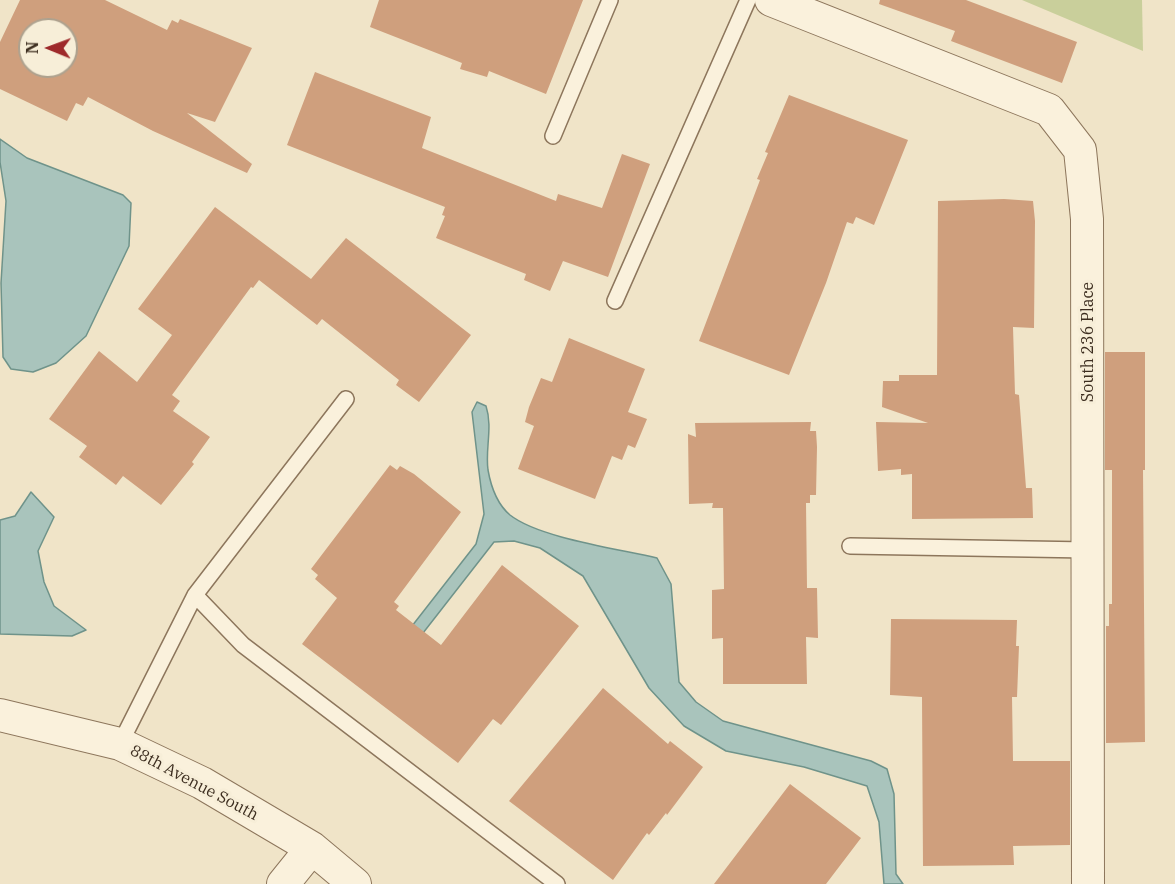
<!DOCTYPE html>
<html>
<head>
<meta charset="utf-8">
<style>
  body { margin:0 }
  #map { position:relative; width:1175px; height:884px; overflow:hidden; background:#f0e4c8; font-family:"IBM Plex Serif",serif }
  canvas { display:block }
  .north { position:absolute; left:18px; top:18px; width:60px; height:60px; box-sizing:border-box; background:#f7eed8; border:2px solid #ada18e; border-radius:50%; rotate:271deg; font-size:16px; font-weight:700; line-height:24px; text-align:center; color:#3d2e20 }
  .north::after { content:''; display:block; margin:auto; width:21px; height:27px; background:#9e2a2b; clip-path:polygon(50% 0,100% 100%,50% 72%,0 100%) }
</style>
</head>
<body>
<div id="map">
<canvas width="1175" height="884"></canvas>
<div class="north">N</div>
</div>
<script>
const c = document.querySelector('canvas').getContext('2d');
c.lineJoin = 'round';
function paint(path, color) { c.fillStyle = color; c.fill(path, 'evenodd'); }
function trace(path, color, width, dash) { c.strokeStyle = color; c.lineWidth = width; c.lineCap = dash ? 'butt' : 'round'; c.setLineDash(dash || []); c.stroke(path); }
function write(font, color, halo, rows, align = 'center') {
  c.font = font + ' "IBM Plex Serif",serif'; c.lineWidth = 6; c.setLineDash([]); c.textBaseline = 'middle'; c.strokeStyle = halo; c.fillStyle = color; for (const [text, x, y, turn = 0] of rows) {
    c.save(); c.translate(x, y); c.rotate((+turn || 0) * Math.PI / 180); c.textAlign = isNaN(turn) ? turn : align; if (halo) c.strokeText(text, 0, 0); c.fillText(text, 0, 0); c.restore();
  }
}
paint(new Path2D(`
  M 1022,0 L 1142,0 L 1143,51 Z`), '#c9cf9b');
const water = new Path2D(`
  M 0,139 L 27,158 L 123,195 L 131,203 L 129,246 L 86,336 L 56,363 L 33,372 L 11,369 L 3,357 L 1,283 L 6,201 L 0,162 Z
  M 477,402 L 486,406 C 493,427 485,449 488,470 C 491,487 497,504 510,515 C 539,538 619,549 657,558 L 671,584 L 679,682 L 696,702 L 723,721 L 871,761 L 887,769 L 894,794 L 896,874 L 903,884 L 884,884 L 879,822 L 867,786 L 804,767 L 726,751 L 684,726 L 649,688 L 583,576 L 540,548 L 514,541 L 494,542 L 416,642 L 412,626 L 476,544 L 484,514 L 472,412 Z
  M 31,492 L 54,517 L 38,551 L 44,582 L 54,606 L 86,630 L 72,636 L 0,634 L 0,520 L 15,516 Z`);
paint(water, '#a9c4bc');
trace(water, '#6f938a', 1.5);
paint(new Path2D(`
  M 20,0 L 105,0 L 167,30 L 172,20 L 178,23 L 180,19 L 252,48 L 215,122 L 187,113 L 252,164 L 247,173 L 153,131 L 88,97 L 83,106 L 76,103 L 67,121 L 0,89 L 0,42 ZM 30,30 L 66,30 L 66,66 L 30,66 Z
  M 379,0 L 583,0 L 546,94 L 489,71 L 487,77 L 460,69 L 462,63 L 370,27 Z
  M 880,0 L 966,0 L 1077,42 L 1062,83 L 951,41 L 955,31 L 879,4 Z
  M 315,72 L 431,117 L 422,148 L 556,201 L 558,194 L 602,208 L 622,154 L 650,164 L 608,277 L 563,261 L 550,291 L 524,280 L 526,274 L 436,238 L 445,216 L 442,215 L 445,207 L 287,145 Z
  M 789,95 L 908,140 L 874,225 L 856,217 L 853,224 L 847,222 L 826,283 L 789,375 L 699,341 L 760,180 L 757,179 L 768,153 L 765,152 Z
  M 1004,199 L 1033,201 L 1035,221 L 1034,328 L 1013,327 L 1015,394 L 1019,395 L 1026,488 L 1032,488 L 1033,518 L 912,519 L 912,474 L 901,475 L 901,469 L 878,471 L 876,422 L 928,423 L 882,407 L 883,381 L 899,381 L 899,375 L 937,375 L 938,201 Z
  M 215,207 L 311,279 L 346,238 L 471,335 L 419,402 L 396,385 L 399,380 L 322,319 L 317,325 L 259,280 L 253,288 L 251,287 L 172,395 L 180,401 L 173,411 L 210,437 L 192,462 L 194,464 L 161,505 L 123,476 L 116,485 L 79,457 L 87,446 L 49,419 L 99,351 L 137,382 L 172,335 L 138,309 Z
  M 569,338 L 645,369 L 628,412 L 647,419 L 635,448 L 628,445 L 622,460 L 612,456 L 595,499 L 518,469 L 534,426 L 525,422 L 529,407 L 541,378 L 552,382 Z
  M 1105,352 L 1145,352 L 1145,470 L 1143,470 L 1145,742 L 1106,743 L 1106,626 L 1109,626 L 1109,604 L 1112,604 L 1112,470 L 1105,470 Z
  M 811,422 L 810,431 L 816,431 L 817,447 L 816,495 L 810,495 L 810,503 L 806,503 L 807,588 L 817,588 L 818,638 L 806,637 L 807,684 L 723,684 L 723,638 L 712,639 L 712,590 L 724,589 L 723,508 L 712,508 L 713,503 L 689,504 L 688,434 L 696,437 L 695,423 Z
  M 390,465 L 397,470 L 400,466 L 414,474 L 461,512 L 394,602 L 399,606 L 396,610 L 441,645 L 502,565 L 579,626 L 501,725 L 493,719 L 458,763 L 302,644 L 337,598 L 315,579 L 318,575 L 311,569 Z
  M 891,619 L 1017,620 L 1016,646 L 1019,646 L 1017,697 L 1012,697 L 1013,761 L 1070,761 L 1070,845 L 1013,846 L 1014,865 L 923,866 L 922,697 L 890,695 Z
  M 603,688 L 668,744 L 670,741 L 703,767 L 667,815 L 666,813 L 649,835 L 647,833 L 613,880 L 509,801 Z
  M 790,784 L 861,838 L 826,884 L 714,884 Z`), '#cf9f7d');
const lane = new Path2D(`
  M 553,136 L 610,0
  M 615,301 L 748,0
  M 850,546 L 1088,550
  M 195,595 L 243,645 L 557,884
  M 120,744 L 195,595 L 346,399`);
const street = new Path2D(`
  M 771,0 L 1049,110 L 1080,150 L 1087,219 L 1088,884
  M 0,715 L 120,744 L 202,783 L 312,848 L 355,884
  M 283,884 L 312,848`);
trace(lane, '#8d765c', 18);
trace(street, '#8d765c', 34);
trace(lane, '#faf1dc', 15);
trace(street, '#faf1dc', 32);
write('16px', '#3d2e20', '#f7eed8', [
  ["South 236 Place",1088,342,-90],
  ["88th Avenue South",194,783,28]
]);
</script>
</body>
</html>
